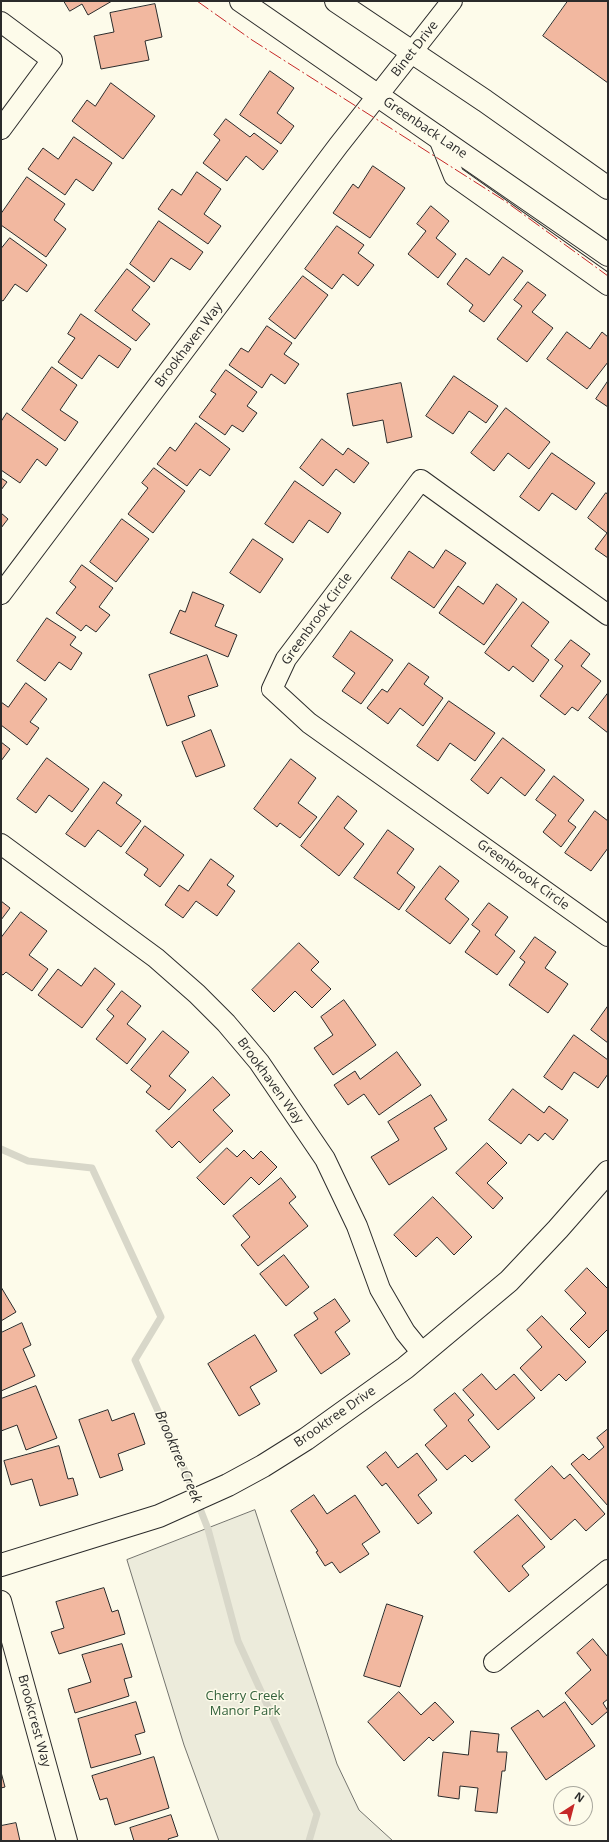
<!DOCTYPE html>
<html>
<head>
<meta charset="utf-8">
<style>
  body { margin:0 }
  #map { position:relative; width:609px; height:1842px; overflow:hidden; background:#fdfbea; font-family:"Open Sans",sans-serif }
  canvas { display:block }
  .frame { position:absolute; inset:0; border:2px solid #2b2b2b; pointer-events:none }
  .north { position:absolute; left:553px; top:1786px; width:40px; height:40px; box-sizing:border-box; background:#fdfbea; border:1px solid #a9a89e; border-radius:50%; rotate:36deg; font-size:11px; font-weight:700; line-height:16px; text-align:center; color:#2b2b2b }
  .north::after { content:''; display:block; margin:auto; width:14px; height:18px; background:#c62828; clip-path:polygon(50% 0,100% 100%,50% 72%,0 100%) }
</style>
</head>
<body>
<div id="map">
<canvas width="609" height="1842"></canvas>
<div class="frame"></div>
<div class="north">N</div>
</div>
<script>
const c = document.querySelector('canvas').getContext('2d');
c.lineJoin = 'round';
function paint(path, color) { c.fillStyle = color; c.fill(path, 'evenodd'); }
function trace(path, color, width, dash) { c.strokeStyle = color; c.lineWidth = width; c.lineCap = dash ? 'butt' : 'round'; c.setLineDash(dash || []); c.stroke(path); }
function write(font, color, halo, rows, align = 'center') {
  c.font = font + ' "Open Sans",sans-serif'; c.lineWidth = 3; c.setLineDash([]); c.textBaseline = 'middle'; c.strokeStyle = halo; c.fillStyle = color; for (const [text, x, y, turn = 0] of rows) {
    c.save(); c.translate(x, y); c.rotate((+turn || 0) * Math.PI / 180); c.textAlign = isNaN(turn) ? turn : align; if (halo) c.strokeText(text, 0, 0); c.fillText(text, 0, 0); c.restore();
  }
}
const green = new Path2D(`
  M 255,1510 L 337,1764 L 359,1810 L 393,1841 L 219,1841 L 184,1745 L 127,1560 Z`);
paint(green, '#ecebdb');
trace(green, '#74746e', 1);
trace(new Path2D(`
  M 1,1149 L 28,1161 L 92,1168 L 161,1317 L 135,1360 L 186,1473 L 208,1529 L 238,1641 L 317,1814 L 309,1841`), '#d8d7c9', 7);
const building = new Path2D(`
  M 64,1 L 112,1 L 88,15 L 82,4 L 70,11 Z
  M 568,1 L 608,1 L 608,83 L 543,36 Z
  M 155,4 L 162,37 L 145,41 L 149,60 L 101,69 L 94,36 L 114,32 L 110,13 Z
  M 270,71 L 294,88 L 277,113 L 294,126 L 281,144 L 240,115 Z
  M 111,83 L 155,116 L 123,159 L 72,121 L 87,100 L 95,106 Z
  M 226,119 L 250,137 L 254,133 L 278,151 L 263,170 L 246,156 L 227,181 L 203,163 L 220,140 L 214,135 Z
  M 74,137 L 112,163 L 93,191 L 76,179 L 65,195 L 28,169 L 43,148 L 58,159 Z
  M 373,166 L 405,188 L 370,238 L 333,213 L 353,184 L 358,188 Z
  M 197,172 L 221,189 L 204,214 L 221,226 L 208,244 L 158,209 L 172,189 L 181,195 Z
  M 27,177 L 65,204 L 54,220 L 66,229 L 46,257 L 1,225 L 1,214 Z
  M 431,206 L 449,221 L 436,238 L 456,254 L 438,278 L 408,254 L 426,231 L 417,224 Z
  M 159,221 L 203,252 L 190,270 L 171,258 L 154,282 L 130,264 Z
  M 337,226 L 364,245 L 358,253 L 374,265 L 358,286 L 343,274 L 332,289 L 305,269 Z
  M 10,238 L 47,265 L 27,292 L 15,284 L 3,301 L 1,300 L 1,249 Z
  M 503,257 L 523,271 L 484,322 L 469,311 L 473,305 L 447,284 L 466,258 L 489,275 Z
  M 127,269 L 150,287 L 132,310 L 150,324 L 136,341 L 95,311 Z
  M 303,276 L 328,295 L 295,339 L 269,319 Z
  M 528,282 L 546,295 L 532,312 L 553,328 L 527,362 L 497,339 L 522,306 L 514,300 Z
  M 81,314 L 131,349 L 118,368 L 99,355 L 82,379 L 58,362 L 75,338 L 68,334 Z
  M 267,326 L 292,343 L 284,354 L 299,364 L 285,384 L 271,374 L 262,388 L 229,365 L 241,348 L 248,352 Z
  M 567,332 L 590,349 L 602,332 L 608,337 L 608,362 L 587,389 L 547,359 Z
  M 52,367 L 77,385 L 60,410 L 78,422 L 65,441 L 22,410 Z
  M 226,370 L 257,392 L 247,406 L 257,413 L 243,432 L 232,425 L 225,435 L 199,417 L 216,394 L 211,391 Z
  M 454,376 L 498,406 L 486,423 L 469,411 L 453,434 L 426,416 Z
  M 608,381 L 608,407 L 596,399 Z
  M 401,383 L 412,437 L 387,443 L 383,420 L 353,426 L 347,394 Z
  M 506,408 L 550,442 L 529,469 L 508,453 L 494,471 L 471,453 Z
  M 7,413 L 58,449 L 46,466 L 37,459 L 20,483 L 1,470 L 1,422 Z
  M 196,423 L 230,449 L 210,476 L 200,469 L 187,486 L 157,464 L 170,447 L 175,451 Z
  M 322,439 L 343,455 L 348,448 L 369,463 L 354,483 L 336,469 L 323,486 L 300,468 Z
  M 552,453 L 595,483 L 576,510 L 552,493 L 539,511 L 520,497 Z
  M 154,468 L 185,491 L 153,533 L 128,514 L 148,488 L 142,483 Z
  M 1,478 L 7,482 L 1,490 Z
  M 295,481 L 341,513 L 328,533 L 309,520 L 293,543 L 265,524 Z
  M 606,493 L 608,494 L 608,558 L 595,549 L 607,533 L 588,518 Z
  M 1,513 L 8,519 L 1,528 Z
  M 122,519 L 149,539 L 116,582 L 90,562 Z
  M 253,539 L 283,559 L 260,593 L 230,573 Z
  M 446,550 L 466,563 L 434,608 L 391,578 L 409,551 L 433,568 Z
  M 82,565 L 113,588 L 99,607 L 110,615 L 96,632 L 86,625 L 81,631 L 56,613 L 76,587 L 70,582 Z
  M 497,584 L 517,599 L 484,645 L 439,613 L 458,586 L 483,604 Z
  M 193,592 L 224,605 L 215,626 L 237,635 L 228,657 L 170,633 L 180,610 L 185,612 Z
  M 523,602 L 549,622 L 531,646 L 549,660 L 533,682 L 513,666 L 509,671 L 485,653 Z
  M 47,618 L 76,637 L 70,645 L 82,653 L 71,670 L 59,662 L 45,681 L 17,661 Z
  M 351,631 L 393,660 L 361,704 L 342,691 L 355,673 L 333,657 Z
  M 571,640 L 590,654 L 581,666 L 601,681 L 578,711 L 572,707 L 565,715 L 540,696 L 563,666 L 555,660 Z
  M 207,655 L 218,686 L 188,696 L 195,716 L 167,726 L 149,675 Z
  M 409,663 L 429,677 L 424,684 L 443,698 L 423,726 L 400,708 L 388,724 L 367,708 L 382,689 L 387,692 Z
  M 26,683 L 47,699 L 30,722 L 39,728 L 27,745 L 1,725 L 1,702 L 8,707 Z
  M 608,693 L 608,733 L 589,718 Z
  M 449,701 L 495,733 L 475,761 L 450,743 L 438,761 L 417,746 Z
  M 211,730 L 225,766 L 196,777 L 182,742 Z
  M 503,738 L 545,770 L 525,796 L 501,777 L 488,794 L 471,780 Z
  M 1,742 L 10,749 L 1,761 Z
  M 47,758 L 89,789 L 72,812 L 49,795 L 36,813 L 17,799 Z
  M 291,759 L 316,778 L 298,803 L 317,817 L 300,838 L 280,823 L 277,827 L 254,809 Z
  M 554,776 L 584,800 L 568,821 L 576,827 L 561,847 L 543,832 L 556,815 L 536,800 Z
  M 104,782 L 122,795 L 116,803 L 141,821 L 121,847 L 98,830 L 85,847 L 66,834 Z
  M 338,796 L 357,811 L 344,828 L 364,844 L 339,876 L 301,846 Z
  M 595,811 L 608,821 L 608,848 L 591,871 L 565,853 Z
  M 145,826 L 184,855 L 160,887 L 144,875 L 148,869 L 126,853 Z
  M 388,830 L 414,849 L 397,873 L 415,887 L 399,910 L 354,878 Z
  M 211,859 L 234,876 L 227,885 L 235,891 L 217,916 L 196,901 L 183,918 L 165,905 L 179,885 L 188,891 Z
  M 440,866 L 459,881 L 445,899 L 469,919 L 450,944 L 406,911 Z
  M 1,901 L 10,908 L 1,920 Z
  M 489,903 L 508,917 L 495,935 L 515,951 L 497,975 L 465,952 L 480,931 L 472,925 Z
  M 21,912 L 47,931 L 29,955 L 48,969 L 32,991 L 6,972 L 3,975 L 1,974 L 1,938 Z
  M 535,937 L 556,952 L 545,968 L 568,984 L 548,1013 L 509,985 L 525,962 L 520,958 Z
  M 299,943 L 319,962 L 311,970 L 331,989 L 312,1008 L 295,991 L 274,1012 L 252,990 Z
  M 95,968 L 115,984 L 82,1028 L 38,995 L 58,969 L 81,986 Z
  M 122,991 L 141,1006 L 127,1024 L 146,1039 L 127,1064 L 96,1039 L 114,1016 L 107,1010 Z
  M 344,1000 L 376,1045 L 333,1075 L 314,1048 L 333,1035 L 321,1017 Z
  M 608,1006 L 608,1043 L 591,1030 Z
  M 163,1031 L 189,1052 L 169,1076 L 186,1090 L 169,1110 L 146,1092 L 151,1086 L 131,1070 Z
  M 574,1035 L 608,1060 L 608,1074 L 598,1088 L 574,1072 L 562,1090 L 544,1077 Z
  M 397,1052 L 421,1085 L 379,1115 L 364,1094 L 348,1105 L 334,1085 L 355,1071 L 360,1079 Z
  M 213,1077 L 230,1095 L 213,1110 L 233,1131 L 200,1163 L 179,1141 L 172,1148 L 156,1131 Z
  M 513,1089 L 544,1113 L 549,1106 L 568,1120 L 553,1140 L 545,1133 L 538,1141 L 529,1134 L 521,1144 L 489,1120 Z
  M 431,1095 L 447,1120 L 434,1128 L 447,1149 L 389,1185 L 371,1157 L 399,1140 L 388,1122 Z
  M 487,1143 L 507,1163 L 487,1183 L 503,1198 L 493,1209 L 456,1173 Z
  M 227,1148 L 237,1157 L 244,1150 L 253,1159 L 261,1151 L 277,1167 L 259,1185 L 251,1177 L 224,1205 L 197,1178 Z
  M 281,1178 L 296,1197 L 289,1203 L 308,1226 L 258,1266 L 241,1245 L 250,1237 L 233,1216 Z
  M 433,1197 L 472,1237 L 454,1255 L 437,1237 L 416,1257 L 394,1235 Z
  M 284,1255 L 309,1287 L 286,1306 L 260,1274 Z
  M 587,1268 L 608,1289 L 608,1329 L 589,1348 L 570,1329 L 586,1313 L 565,1291 Z
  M 1,1287 L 16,1312 L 1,1321 Z
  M 335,1299 L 350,1321 L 335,1332 L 350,1354 L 321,1374 L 294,1335 L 318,1319 L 314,1313 Z
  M 542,1316 L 586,1362 L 566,1381 L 559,1374 L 541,1391 L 520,1368 L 542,1347 L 527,1330 Z
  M 22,1323 L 31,1345 L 23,1349 L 35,1376 L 1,1391 L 1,1333 Z
  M 255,1335 L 277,1371 L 250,1387 L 260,1404 L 239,1416 L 208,1364 Z
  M 482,1374 L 496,1390 L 514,1374 L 535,1398 L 498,1430 L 463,1390 Z
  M 36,1386 L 57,1438 L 26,1450 L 17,1425 L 1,1431 L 1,1399 Z
  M 455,1393 L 474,1415 L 468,1420 L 490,1447 L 472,1462 L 465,1455 L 447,1470 L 425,1445 L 447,1426 L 434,1410 Z
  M 108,1410 L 112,1421 L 134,1413 L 145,1444 L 118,1454 L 123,1470 L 100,1478 L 79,1420 Z
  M 608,1429 L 608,1506 L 571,1464 L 583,1454 L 589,1460 L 604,1447 L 597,1438 Z
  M 59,1446 L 68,1479 L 73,1478 L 78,1495 L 40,1506 L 32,1479 L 11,1485 L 4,1461 Z
  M 386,1452 L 398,1468 L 417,1453 L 437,1480 L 418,1495 L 432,1513 L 418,1524 L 386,1483 L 382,1486 L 367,1467 Z
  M 552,1466 L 564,1479 L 570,1474 L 605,1514 L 586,1531 L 575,1519 L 551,1540 L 515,1500 Z
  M 314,1495 L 327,1514 L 355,1495 L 380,1532 L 362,1544 L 369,1554 L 340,1573 L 332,1562 L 325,1566 L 316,1552 L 318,1551 L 291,1511 Z
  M 518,1515 L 545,1547 L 522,1566 L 529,1575 L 509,1592 L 474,1552 Z
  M 104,1588 L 112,1612 L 118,1610 L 125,1634 L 59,1654 L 51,1632 L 64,1628 L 56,1602 Z
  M 387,1604 L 423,1616 L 400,1687 L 364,1676 Z
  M 593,1639 L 608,1657 L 608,1699 L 603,1703 L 608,1711 L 592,1725 L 565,1693 L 591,1670 L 577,1653 Z
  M 122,1644 L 132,1677 L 124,1679 L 129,1696 L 75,1713 L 68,1689 L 91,1682 L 82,1655 Z
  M 399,1692 L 421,1715 L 435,1702 L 454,1722 L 433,1741 L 429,1737 L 404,1761 L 368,1722 Z
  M 136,1702 L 145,1732 L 135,1735 L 141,1754 L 91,1768 L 78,1719 Z
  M 565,1702 L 595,1746 L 546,1780 L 511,1728 L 538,1710 L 543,1717 Z
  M 471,1731 L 499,1734 L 497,1752 L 507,1752 L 505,1771 L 502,1771 L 497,1813 L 475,1811 L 478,1788 L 460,1786 L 459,1799 L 438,1796 L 443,1752 L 468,1755 Z
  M 154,1757 L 169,1808 L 115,1825 L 107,1798 L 100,1800 L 92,1776 Z
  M 1,1772 L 5,1787 L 1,1788 Z
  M 171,1815 L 178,1836 L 168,1839 L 169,1841 L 134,1841 L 130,1828 Z
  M 16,1823 L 20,1841 L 1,1841 L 1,1826 Z`);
paint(building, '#f2b8a0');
trace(building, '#2b2b2b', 1);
const minor = new Path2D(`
  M 1,22 L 52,60 L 1,129
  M 438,136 L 454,176 L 608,285
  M 1,594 L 338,146 L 452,1
  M 608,615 L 421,480 L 286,659 L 272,689 L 309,723 L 608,936
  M 1,844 L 156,958 L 197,994 L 226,1023 L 259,1062 L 325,1159 L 357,1226 L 380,1289 L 405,1332 L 422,1353
  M 1,1601 L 67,1841
  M 494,1662 L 608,1570`);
const tertiary = new Path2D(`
  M 1,1565 L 159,1516 L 228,1485 L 263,1466 L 306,1439 L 405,1368 L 509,1281 L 558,1229 L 608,1172`);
const primary = new Path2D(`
  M 241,1 L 608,255
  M 336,1 L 485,101 L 608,188`);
trace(minor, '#2b2b2b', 22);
trace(tertiary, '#2b2b2b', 24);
trace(primary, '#2b2b2b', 24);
trace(minor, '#fdfbea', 20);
trace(tertiary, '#fdfbea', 22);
trace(primary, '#fdfbea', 22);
trace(new Path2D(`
  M 197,1 L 252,40 L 505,201 L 608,276`), '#c62828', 1, [14, 3, 2, 3]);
write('13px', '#2b2b2b', '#fdfbea', [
  ["Binet Drive",415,49,-52],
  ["Greenback Lane",425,128,34],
  ["Brookhaven Way",189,345,-53],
  ["Greenbrook Circle",317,619,-54],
  ["Greenbrook Circle",523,875,36],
  ["Brookhaven Way",270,1081,54],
  ["Brooktree Drive",335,1417,-35],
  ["Brookcrest Way",34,1721,75]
]);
write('13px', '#34623c', '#fdfbea', [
  ["Cherry Creek",245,1696],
  ["Manor Park",245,1711]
]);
write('italic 14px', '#2b2b2b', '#fdfbea', [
  ["Brooktree Creek",178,1457,67]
]);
</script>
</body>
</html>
